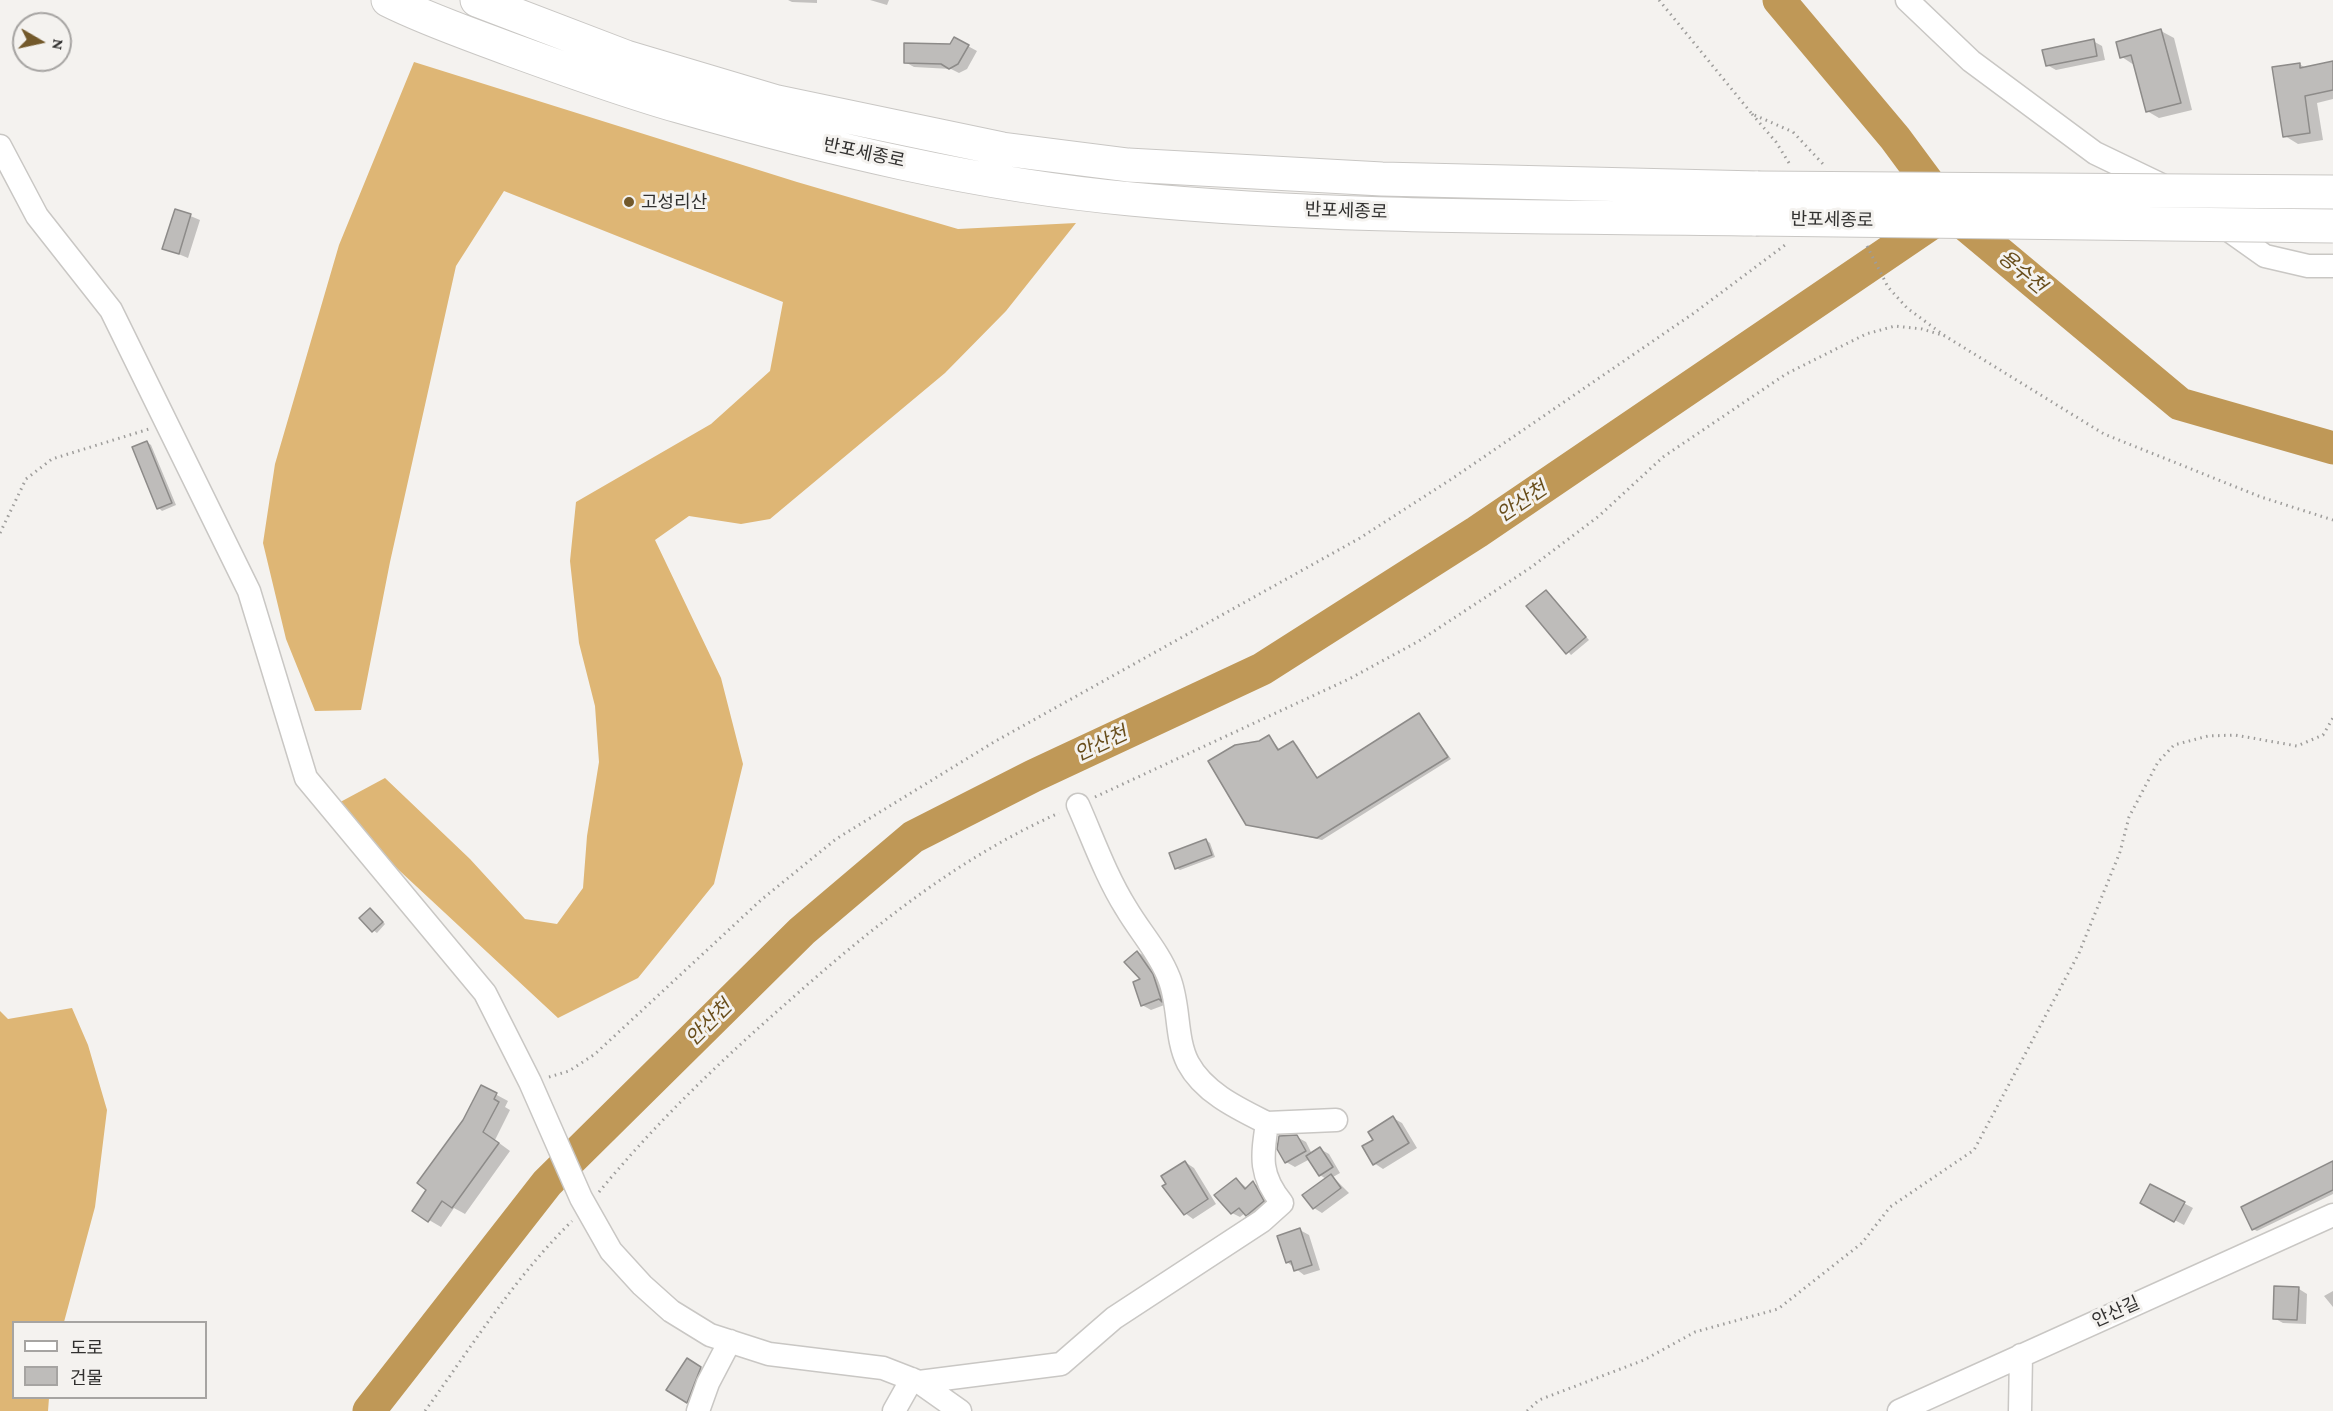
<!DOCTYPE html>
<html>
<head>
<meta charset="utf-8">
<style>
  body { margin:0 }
  #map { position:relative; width:2333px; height:1411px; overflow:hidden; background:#f4f2ef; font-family:"Crimson Pro","Noto Sans KR",serif }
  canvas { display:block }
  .legend { position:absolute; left:12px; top:1321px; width:195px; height:78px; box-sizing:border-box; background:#f4f2ef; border:2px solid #a6a4a2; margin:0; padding:8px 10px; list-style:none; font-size:18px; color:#31302f }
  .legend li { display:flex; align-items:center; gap:12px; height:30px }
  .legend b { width:30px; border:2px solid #a6a4a2 }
  .north { position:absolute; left:12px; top:12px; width:60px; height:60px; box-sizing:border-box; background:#f4f2ef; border:2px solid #a6a4a2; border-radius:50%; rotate:99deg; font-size:16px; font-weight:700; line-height:24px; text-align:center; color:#31302f }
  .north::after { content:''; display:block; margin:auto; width:21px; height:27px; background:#73592b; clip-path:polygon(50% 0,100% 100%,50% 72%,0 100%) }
</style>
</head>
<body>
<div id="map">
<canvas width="2333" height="1411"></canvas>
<ul class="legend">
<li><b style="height:8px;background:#fff"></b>도로</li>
<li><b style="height:16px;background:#bebcba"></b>건물</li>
</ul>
<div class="north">N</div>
</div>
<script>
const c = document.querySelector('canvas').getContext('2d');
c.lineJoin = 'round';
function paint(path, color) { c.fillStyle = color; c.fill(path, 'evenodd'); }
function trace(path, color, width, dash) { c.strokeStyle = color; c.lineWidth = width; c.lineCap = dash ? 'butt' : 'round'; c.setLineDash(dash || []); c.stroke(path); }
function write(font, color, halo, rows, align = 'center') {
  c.font = font + ' "Crimson Pro","Noto Sans KR",serif'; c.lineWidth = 6; c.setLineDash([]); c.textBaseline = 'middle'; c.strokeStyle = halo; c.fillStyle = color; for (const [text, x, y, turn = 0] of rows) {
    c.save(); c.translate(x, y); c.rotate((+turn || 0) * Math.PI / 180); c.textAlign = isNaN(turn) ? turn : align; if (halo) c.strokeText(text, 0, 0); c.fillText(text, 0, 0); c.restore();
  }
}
paint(new Path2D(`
  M 414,62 L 797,182 L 958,229 L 1076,223 L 1006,311 L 945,373 L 770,519 L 741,524 L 689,516 L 655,540 L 721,678 L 743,764 L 714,884 L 638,978 L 558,1018 L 331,807 L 385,778 L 470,859 L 525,919 L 557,924 L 583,888 L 587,836 L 599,762 L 595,706 L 579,643 L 570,561 L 576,502 L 711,424 L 770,371 L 783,302 L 504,191 L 456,266 L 390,562 L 361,710 L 315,711 L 286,639 L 263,543 L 275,464 L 339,245 Z
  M 72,1008 L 88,1045 L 107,1110 L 95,1207 L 64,1322 L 14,1322 L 14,1398 L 49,1398 L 48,1411 L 0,1411 L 0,1011 L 8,1019 Z`), '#deb675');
paint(new Path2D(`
  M 788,0 L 817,0 L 817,3 L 792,2 Z
  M 870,0 L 889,0 L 887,5 Z
  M 2161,31 L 2174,38 L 2192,110 L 2159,118 L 2147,111 L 2134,65 L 2122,57 Z
  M 955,39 L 977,51 L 967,69 L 959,73 L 951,69 L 914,67 L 905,62 L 951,46 Z
  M 2093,41 L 2102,46 L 2105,60 L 2056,70 L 2047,65 Z
  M 2333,62 L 2333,99 L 2317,103 L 2323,140 L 2298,144 L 2285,136 L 2299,64 L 2306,68 Z
  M 176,210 L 200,220 L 188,258 L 164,248 Z
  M 147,442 L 151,445 L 176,505 L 162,511 L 159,508 L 134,447 Z
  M 1546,591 L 1589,640 L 1571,655 L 1529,606 Z
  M 1419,714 L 1451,759 L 1322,840 L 1247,824 L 1260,742 L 1269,736 L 1280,750 L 1293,742 L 1297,745 L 1318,779 Z
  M 1206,840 L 1210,843 L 1215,857 L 1180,870 L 1176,868 Z
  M 374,912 L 385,924 L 377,933 L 373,930 Z
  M 1138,952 L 1146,957 L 1161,981 L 1167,1004 L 1151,1010 L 1142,1005 L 1142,979 Z
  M 482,1087 L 508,1101 L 505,1107 L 510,1110 L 495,1140 L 510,1151 L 465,1214 L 454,1208 L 441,1227 L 429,1220 L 428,1189 Z
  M 1393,1118 L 1402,1123 L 1417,1148 L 1383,1169 L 1374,1163 L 1375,1140 Z
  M 1297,1137 L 1306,1142 L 1312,1154 L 1320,1149 L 1329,1154 L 1340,1173 L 1333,1177 L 1349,1193 L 1322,1213 L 1314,1208 L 1326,1179 L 1320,1175 L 1310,1159 L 1295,1167 L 1286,1162 Z
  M 1185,1162 L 1194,1168 L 1216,1204 L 1193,1219 L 1185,1213 Z
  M 2333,1163 L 2333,1194 L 2257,1231 L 2253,1229 Z
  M 1236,1179 L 1247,1188 L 1253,1183 L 1261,1187 L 1271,1206 L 1255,1219 L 1245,1213 L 1240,1217 L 1232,1213 Z
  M 2151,1186 L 2193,1208 L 2184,1225 L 2142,1203 Z
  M 1300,1230 L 1309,1235 L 1320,1270 L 1304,1275 L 1287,1262 Z
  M 2299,1289 L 2307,1294 L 2306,1324 L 2283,1323 L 2274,1318 Z
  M 2333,1291 L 2333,1307 L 2324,1296 Z
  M 688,1360 L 708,1372 L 695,1406 L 668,1390 Z`), '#0003');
trace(new Path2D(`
  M 1779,0 L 1895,138 L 1949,211 L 2180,404 L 2333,448
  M 369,1411 L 547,1183 L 802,931 L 913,837 L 1033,776 L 1262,669 L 1477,532 L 1948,212`), '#bf9857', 33);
const building = new Path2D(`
  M 2161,29 L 2181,103 L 2146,112 L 2131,55 L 2120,58 L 2116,42 Z
  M 954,37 L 969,45 L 958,64 L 949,69 L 941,64 L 904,63 L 904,43 L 950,44 Z
  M 2094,39 L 2097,56 L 2046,66 L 2042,50 Z
  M 2333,61 L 2333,90 L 2305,96 L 2310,133 L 2283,137 L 2272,67 L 2300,63 L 2300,68 Z
  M 175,209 L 191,214 L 179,254 L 162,249 Z
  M 147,441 L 172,503 L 157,509 L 132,447 Z
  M 1546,590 L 1586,637 L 1566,654 L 1526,606 Z
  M 1419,713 L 1448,757 L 1317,838 L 1246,825 L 1208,761 L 1235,745 L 1259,741 L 1269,735 L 1278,750 L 1293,741 L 1317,778 Z
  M 1206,839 L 1212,855 L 1175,869 L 1169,853 Z
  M 370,908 L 383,922 L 372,932 L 359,918 Z
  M 1137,951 L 1153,974 L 1162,1002 L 1159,999 L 1141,1006 L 1133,982 L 1140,979 L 1124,962 Z
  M 481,1085 L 497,1093 L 494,1099 L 499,1102 L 483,1132 L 499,1143 L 452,1208 L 442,1201 L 428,1222 L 412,1211 L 426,1190 L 417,1183 L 463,1120 Z
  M 1393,1116 L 1409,1143 L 1373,1165 L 1362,1146 L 1373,1140 L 1368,1132 Z
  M 1297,1135 L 1306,1151 L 1285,1163 L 1277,1149 L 1279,1136 Z
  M 1320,1147 L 1333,1167 L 1319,1176 L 1306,1156 Z
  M 1185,1161 L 1208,1199 L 1184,1215 L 1162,1186 L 1166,1184 L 1161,1176 Z
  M 2333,1161 L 2333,1190 L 2252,1230 L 2241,1207 Z
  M 1331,1174 L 1341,1188 L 1313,1209 L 1302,1195 Z
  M 1236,1178 L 1245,1189 L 1253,1181 L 1264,1201 L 1246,1216 L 1239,1208 L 1231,1214 L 1214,1195 Z
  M 2150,1184 L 2185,1202 L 2174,1222 L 2140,1203 Z
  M 1300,1228 L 1312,1265 L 1294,1271 L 1291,1261 L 1286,1263 L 1277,1236 Z
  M 2274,1286 L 2299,1287 L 2297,1320 L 2273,1319 Z
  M 687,1358 L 701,1367 L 687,1403 L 666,1390 Z`);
paint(building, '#bebcba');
trace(building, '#8d8b89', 1.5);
const minor = new Path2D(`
  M 1907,0 L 1971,61 L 2095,153 L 2172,190 L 2265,256 L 2308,266 L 2333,266
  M 0,146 L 37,216 L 111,310 L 249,591 L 306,778 L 485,993 L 530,1082 L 581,1198 L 611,1251 L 642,1285 L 671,1311 L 710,1335 L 769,1354 L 883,1368 L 919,1382 L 960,1411
  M 1267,1123 L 1336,1120
  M 919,1382 L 1061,1364 L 1114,1318 L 1262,1221 L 1282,1203 C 1259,1175 1262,1157 1267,1123 C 1239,1109 1204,1093 1188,1063 C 1175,1038 1180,1005 1169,978 C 1159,952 1140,932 1126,908 C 1106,876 1093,839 1078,805
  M 698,1411 L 708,1383 L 730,1341
  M 894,1411 L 912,1379
  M 1899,1411 L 2333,1215
  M 2020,1411 L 2021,1355`);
const highway = new Path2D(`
  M 388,0 C 428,20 470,34 512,50 C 567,70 622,90 678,106 C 825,148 978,185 1131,199 C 1338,219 1548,216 1756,219
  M 477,0 L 626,57 L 777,102 L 1002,149 L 1128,165 L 1382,179 L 1758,188`);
trace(minor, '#c9c7c4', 25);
trace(highway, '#c9c7c4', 35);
trace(new Path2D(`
  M 1659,0 L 1752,114 L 1793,132 L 1823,164
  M 1752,114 L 1776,142 L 1789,163
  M 1867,246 L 1888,287 L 1907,308 L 1945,336 L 2104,434 L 2261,497 L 2333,520
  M 0,533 L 26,479 L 52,459 L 149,429
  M 1095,797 L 1349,679 L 1419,641 L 1530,568 L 1599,516 L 1663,457 L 1786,374 L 1866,334 L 1895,326 L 1922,329 L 1945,336
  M 549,1077 L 569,1071 L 595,1054 L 761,900 L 836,839 L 994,742 L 1360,538 L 1456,476 L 1694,313 L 1785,245
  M 599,1192 C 654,1125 716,1065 781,1008 C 865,933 955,859 1059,813
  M 425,1411 C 472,1346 515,1277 572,1221
  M 1527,1411 L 1539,1400 L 1644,1360 L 1695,1332 L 1778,1309 L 1862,1243 L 1890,1207 L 1974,1150 L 2079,953 L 2120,852 L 2129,817 L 2158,762 L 2174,745 L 2208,736 L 2235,735 L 2297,746 L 2323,735 L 2333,718`), '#9e9d9b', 3, [1.5, 4.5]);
trace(minor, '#fff', 22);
trace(highway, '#fff', 33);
const highwayBridge = new Path2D(`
  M 1758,188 L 2333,192
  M 1756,219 L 2333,226`);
trace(highwayBridge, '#c9c7c4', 35, []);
trace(highwayBridge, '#fff', 33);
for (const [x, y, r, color] of [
  [629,202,6,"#73592b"]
]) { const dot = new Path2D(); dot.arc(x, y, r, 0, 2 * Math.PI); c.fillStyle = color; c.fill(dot); trace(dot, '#f4f2ef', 2); }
write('18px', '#31302f', '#f4f2ef', [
  ["반포세종로",864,153,12],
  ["반포세종로",1346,211,2],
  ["반포세종로",1832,220,1],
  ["안산길",2116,1312,-24]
]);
write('18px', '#31302f', '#f4f2ef', [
  ["고성리산",641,202]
], 'left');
write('italic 20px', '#684d1b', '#f4f2ef', [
  ["용수천",2022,272,40],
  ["안산천",1522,502,-34],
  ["안산천",1101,744,-25],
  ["안산천",709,1023,-45]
]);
</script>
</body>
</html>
